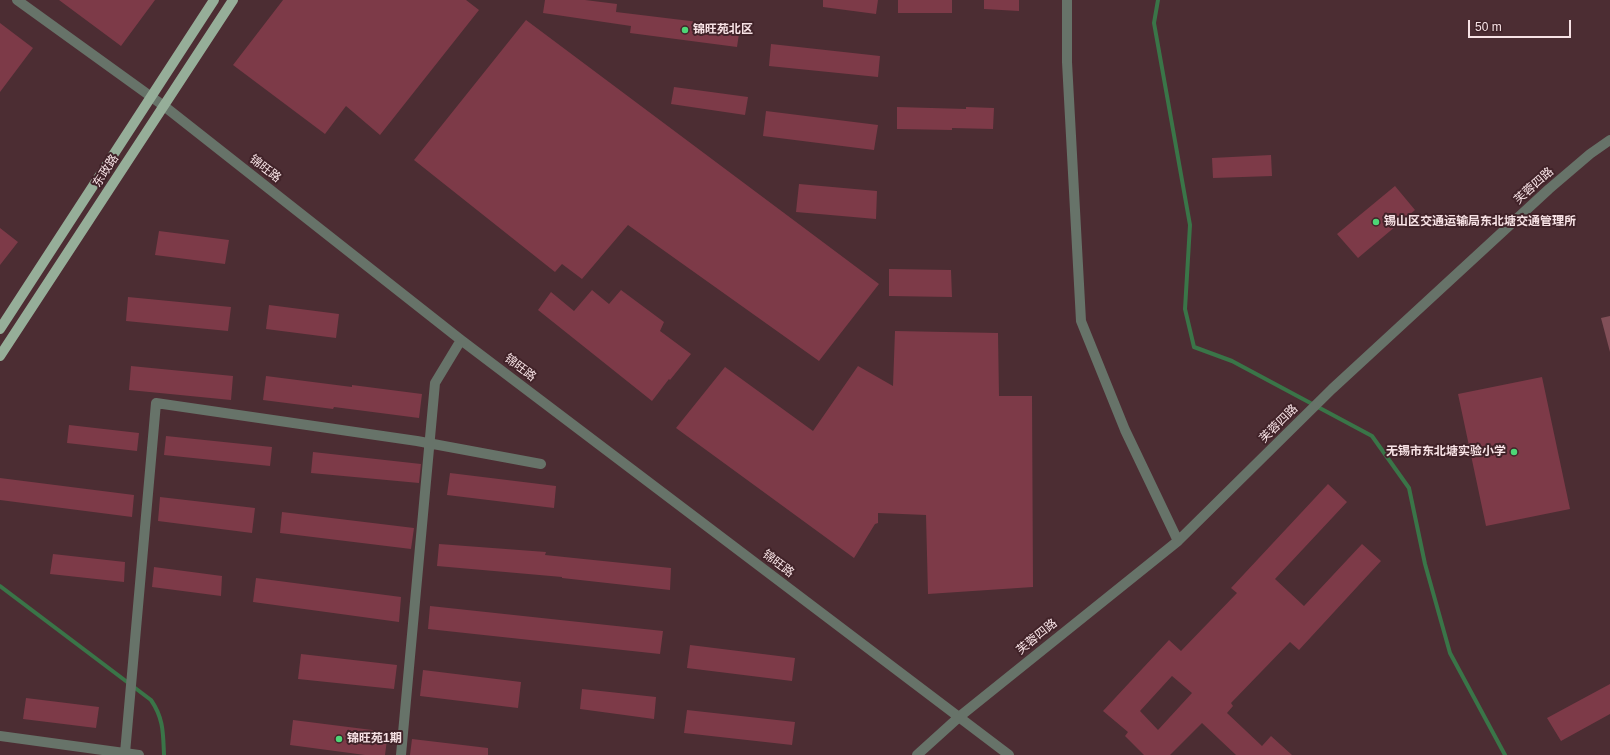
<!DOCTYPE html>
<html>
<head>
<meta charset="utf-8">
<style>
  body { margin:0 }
  #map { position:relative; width:1610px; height:755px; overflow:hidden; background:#4c2d33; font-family:Helvetica,sans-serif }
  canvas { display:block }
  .scale { position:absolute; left:1468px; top:20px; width:103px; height:18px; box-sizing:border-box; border:2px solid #f7e2e5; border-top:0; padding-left:5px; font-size:12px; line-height:14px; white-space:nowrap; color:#f7e2e5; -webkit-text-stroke:3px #412329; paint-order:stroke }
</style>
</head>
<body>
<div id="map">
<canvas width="1610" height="755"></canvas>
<div class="scale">50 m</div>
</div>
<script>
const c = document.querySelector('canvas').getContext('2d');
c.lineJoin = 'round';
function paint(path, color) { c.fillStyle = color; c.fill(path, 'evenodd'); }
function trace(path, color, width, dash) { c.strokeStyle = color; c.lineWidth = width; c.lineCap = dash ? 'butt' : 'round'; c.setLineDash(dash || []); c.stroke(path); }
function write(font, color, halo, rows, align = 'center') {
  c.font = font + ' Helvetica,"Noto Sans SC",sans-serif'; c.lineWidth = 4; c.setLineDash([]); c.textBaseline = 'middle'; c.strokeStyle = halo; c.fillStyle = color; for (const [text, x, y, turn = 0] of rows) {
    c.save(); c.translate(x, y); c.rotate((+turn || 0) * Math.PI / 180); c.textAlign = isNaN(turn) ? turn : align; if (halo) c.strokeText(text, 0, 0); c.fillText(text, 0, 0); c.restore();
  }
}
paint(new Path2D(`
  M 1610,316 L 1610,352 L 1601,318 Z`), '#824f58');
trace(new Path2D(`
  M 1158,0 L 1154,23 L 1190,225 L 1185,309 L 1194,347 L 1232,361 L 1372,436 L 1409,488 L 1425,564 L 1450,653 L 1505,755
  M 0,586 L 151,700 C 164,719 163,734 164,755`), '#3a7548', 4);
paint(new Path2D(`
  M 59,0 L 155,0 L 121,46 Z
  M 283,0 L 466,0 L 479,10 L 380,135 L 346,106 L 325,134 L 233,65 Z
  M 545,0 L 585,0 L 617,4 L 616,12 L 740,27 L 737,47 L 630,33 L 631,26 L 543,13 Z
  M 823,0 L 878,0 L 876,14 L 823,7 Z
  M 898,0 L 952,0 L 952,13 L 898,13 Z
  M 984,0 L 1019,0 L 1019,11 L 984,9 Z
  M 526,20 L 879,284 L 819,361 L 628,225 L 582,279 L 562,264 L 555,272 L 414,160 Z
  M 0,23 L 33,48 L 0,92 Z
  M 771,44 L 880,56 L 878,77 L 769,66 Z
  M 674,87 L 748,97 L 745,115 L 671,104 Z
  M 897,107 L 966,109 L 966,107 L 994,108 L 993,129 L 952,128 L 952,130 L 897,129 Z
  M 766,111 L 878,125 L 874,150 L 763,136 Z
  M 1271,155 L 1272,176 L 1213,178 L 1212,158 Z
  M 799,184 L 877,191 L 876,219 L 796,212 Z
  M 1395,186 L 1415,210 L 1358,258 L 1337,234 Z
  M 0,228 L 18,242 L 0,265 Z
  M 159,231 L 229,240 L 225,264 L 155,255 Z
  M 889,269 L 951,270 L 952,297 L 889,296 Z
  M 592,290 L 609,304 L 621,290 L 664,322 L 660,331 L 691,354 L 670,380 L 669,379 L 652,401 L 538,310 L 551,292 L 574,311 Z
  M 128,297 L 231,307 L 228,331 L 126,321 Z
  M 269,305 L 339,314 L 336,338 L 266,329 Z
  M 895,331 L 998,333 L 999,396 L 1032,396 L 1033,587 L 928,594 L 926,515 L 878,513 L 878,523 L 875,524 L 854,558 L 676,428 L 725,367 L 813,431 L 858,366 L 893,386 Z
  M 131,366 L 233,376 L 231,400 L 129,390 Z
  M 266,376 L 352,387 L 352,385 L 422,394 L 419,418 L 334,407 L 333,409 L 263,400 Z
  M 1542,377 L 1570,509 L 1486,526 L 1458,394 Z
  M 69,425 L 139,433 L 137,451 L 67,443 Z
  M 166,436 L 272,447 L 270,466 L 164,455 Z
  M 313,452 L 421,464 L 419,483 L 311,473 Z
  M 450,473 L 556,486 L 554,508 L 447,495 Z
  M 0,478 L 134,495 L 132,517 L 0,500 Z
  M 1328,484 L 1347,502 L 1275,579 L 1304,606 L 1362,544 L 1381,561 L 1299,650 L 1290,642 L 1231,703 L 1233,706 L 1227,713 L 1262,746 L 1271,736 L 1292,755 L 1236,755 L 1202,723 L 1170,755 L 1144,755 L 1125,736 L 1128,732 L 1103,711 L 1169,640 L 1181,651 L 1237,593 L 1231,588 ZM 1172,676 L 1192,693 L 1158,730 L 1140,711 Z
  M 160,497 L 255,508 L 252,533 L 158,521 Z
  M 282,512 L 414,528 L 411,549 L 280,533 Z
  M 439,544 L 546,552 L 545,555 L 671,568 L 670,590 L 562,578 L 562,577 L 437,566 Z
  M 53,554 L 125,562 L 124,582 L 50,574 Z
  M 154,567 L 222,576 L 221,596 L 152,587 Z
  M 256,578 L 401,597 L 399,622 L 253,602 Z
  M 430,606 L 663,631 L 660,654 L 428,629 Z
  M 690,645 L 795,658 L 792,681 L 687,668 Z
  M 301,654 L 397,665 L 394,689 L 298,679 Z
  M 423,670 L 521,682 L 518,708 L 420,696 Z
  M 1610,684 L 1610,714 L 1561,741 L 1547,718 Z
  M 582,689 L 656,697 L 654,719 L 580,709 Z
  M 26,698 L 99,707 L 96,728 L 23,719 Z
  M 687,710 L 795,722 L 792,745 L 684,733 Z
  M 293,720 L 388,732 L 385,755 L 365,755 L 290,745 Z
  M 412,739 L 488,748 L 488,755 L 410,755 Z`), '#7d3a48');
trace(new Path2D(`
  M 17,0 L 164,106 L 461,340 L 1009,755
  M 1067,0 L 1067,62 L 1081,321 L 1125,430 L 1178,541
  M 0,736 L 139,755
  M 125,753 L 156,403 L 417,441 L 541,464
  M 401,755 L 435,383 L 461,340
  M 917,755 L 959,717 L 1178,541 L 1332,389 L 1549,189 L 1590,154 L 1610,140`), '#677369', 10);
trace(new Path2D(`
  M 0,329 L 214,0
  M 0,356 L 233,0`), '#96ae99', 10);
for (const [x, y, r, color] of [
  [685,30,4,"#4dd676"],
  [1376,222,4,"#4dd676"],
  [1514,452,4,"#4dd676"],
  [339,739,4,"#4dd676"]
]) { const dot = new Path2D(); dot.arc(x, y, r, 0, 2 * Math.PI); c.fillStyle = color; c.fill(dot); trace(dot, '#412329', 1.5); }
write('bold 12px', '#f7e2e5', '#412329', [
  ["锦旺苑北区",693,30],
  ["锡山区交通运输局东北塘交通管理所",1384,222],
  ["无锡市东北塘实验小学",1506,452,"right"],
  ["锦旺苑1期",347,739]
], 'left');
write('12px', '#f7e2e5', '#412329', [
  ["锦旺路",265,169,38],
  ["东政路",106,171,-57],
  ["芙蓉四路",1534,186,-42],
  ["锦旺路",520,368,37],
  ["芙蓉四路",1279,424,-45],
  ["锦旺路",778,564,37],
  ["芙蓉四路",1037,637,-39]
]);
</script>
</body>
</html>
